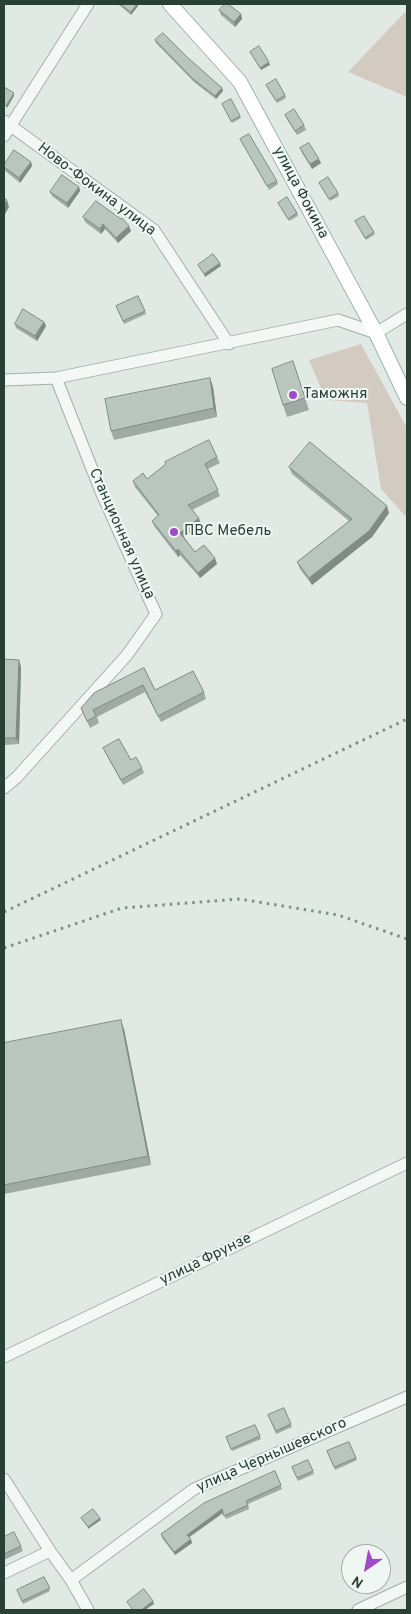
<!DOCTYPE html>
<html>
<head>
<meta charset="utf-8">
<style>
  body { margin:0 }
  #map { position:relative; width:411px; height:1614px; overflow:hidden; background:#e1e9e4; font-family:Overpass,sans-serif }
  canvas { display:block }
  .frame { position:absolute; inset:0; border:5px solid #294034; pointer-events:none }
  .north { position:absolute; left:341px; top:1544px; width:50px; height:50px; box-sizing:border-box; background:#f0f7f3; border:1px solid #a0aea7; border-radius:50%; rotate:213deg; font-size:14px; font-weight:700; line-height:20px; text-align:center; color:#294034 }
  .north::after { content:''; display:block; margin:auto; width:18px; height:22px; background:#9f49cb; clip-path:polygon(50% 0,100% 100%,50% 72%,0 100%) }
</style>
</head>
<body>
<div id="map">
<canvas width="411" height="1614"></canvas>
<div class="frame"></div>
<div class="north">N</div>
</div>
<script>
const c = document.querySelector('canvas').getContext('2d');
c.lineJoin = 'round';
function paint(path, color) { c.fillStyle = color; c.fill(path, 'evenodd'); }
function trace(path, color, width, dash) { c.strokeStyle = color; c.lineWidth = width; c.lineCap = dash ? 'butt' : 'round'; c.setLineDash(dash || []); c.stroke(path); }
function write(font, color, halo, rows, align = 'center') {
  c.font = font + ' Overpass,sans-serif'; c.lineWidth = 4; c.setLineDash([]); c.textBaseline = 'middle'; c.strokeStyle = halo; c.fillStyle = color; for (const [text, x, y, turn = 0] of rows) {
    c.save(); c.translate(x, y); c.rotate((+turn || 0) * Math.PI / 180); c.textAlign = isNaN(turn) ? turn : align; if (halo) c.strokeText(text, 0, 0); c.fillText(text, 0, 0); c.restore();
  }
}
paint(new Path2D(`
  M 407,4 L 407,97 L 348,72 L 407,10 Z
  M 361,344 L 407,428 L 407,518 L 381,489 L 367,403 L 326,400 L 309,360 Z`), '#d3cbc2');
const minor = new Path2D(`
  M 4,121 L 154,230 L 229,344
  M 4,136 L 88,4
  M 4,380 L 56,378 L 338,320 L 376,333 L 407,314
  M 4,788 L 17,777 L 127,655 L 156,614 L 102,494 L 56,378
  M 4,1357 L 407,1163
  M 4,1479 L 50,1551 L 71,1580 L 88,1610
  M 4,1573 L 50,1551
  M 71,1580 L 194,1489 L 407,1397
  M 358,1610 L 407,1587`);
const major = new Path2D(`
  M 170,4 L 240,82 L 376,333 L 407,398`);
trace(minor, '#a2b0a8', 13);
trace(major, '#a0b4a9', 16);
trace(minor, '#f3f7f5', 11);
trace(major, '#fff', 14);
trace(new Path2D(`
  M 4,912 L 407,719
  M 4,948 L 122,908 L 240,899 L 338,915 L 407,939`), '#7a9285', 3, [2.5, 5]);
paint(new Path2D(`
  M 118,4 L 137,4 L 138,6 L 131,15 Z
  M 219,10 L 241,14 L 242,19 L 235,27 L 221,15 Z
  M 155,40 L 187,57 L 222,88 L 223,91 L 216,99 L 194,82 L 156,43 Z
  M 266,85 L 285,95 L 286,98 L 277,103 Z
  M 222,104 L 240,116 L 241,118 L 232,123 Z
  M 285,115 L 304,125 L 306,130 L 297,135 L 287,119 Z
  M 240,139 L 277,181 L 278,184 L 269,190 Z
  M 300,148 L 321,163 L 312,169 L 302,153 Z
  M 31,162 L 32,166 L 20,183 L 4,170 L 4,165 Z
  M 319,183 L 338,193 L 339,196 L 330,201 Z
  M 79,187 L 80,191 L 68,208 L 52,196 L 50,192 Z
  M 278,203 L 297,213 L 298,216 L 289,221 Z
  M 83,217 L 131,231 L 118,243 L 105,229 L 101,234 L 85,222 Z
  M 355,221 L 374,232 L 375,234 L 366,240 Z
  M 138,296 L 146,314 L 124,324 L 116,306 Z
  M 44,322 L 46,326 L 37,341 L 16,328 L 15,324 Z
  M 293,361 L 309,410 L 287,417 L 283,405 Z
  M 210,378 L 213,387 L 217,417 L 114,440 L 111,431 Z
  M 217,457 L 220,463 L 208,469 L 220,496 L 192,510 L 201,524 L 184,537 L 195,552 L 217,564 L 200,578 L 180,555 L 178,557 L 154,526 L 152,521 L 158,516 L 135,487 L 133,481 L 147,479 Z
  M 289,467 L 389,513 L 372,537 L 312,585 L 300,569 L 297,562 L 349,521 L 292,474 Z
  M 4,659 L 21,667 L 19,744 L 4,745 Z
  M 144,668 L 155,690 L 204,692 L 206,699 L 161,722 L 145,692 L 97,717 L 99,723 L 90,728 L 81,708 Z
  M 103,748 L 131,760 L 142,768 L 144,773 L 123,785 L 105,752 Z
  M 124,1029 L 151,1165 L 4,1194 L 4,1043 Z
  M 284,1408 L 292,1427 L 276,1434 L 268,1415 Z
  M 255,1425 L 261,1439 L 232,1451 L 226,1437 Z
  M 349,1442 L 357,1460 L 335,1470 L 327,1451 Z
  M 308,1460 L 314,1474 L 298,1481 L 292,1467 Z
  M 275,1471 L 282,1489 L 248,1504 L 249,1509 L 226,1519 L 223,1513 L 189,1537 L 192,1543 L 175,1555 L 162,1538 L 161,1534 Z
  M 4,1537 L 21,1546 L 23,1551 L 4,1560 Z
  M 44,1577 L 50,1591 L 23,1604 L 17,1590 Z`), '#9eaaa3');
paint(new Path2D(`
  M 137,4 L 138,6 L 131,15 L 131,12 Z
  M 241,14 L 242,19 L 235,27 L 234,22 Z
  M 269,62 L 270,65 L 261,70 L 260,68 Z
  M 222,88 L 223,91 L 216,99 L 215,96 Z
  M 14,93 L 14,96 L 7,108 L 6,106 Z
  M 319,159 L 321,163 L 312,169 L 310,164 Z
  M 31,162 L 32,166 L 20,183 L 19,178 Z
  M 79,187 L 80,191 L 68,208 L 67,203 Z
  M 7,200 L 9,207 L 4,216 L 4,205 Z
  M 103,224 L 105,229 L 101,234 L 100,229 Z
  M 129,226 L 131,231 L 118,243 L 116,238 Z
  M 220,263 L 221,266 L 205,277 L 204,274 Z
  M 44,322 L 46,326 L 37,341 L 35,336 Z
  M 210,378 L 213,387 L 217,417 L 214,408 Z
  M 387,506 L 389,513 L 372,537 L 312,585 L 309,578 Z
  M 199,518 L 201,524 L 182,539 L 180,533 Z
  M 178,549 L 180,555 L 178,557 L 176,551 Z
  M 215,558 L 217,564 L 200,578 L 198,573 Z
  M 19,660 L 21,667 L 19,744 L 16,738 Z
  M 121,1020 L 124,1029 L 151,1165 L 148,1156 Z
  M 222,1509 L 223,1513 L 188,1538 L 187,1535 Z
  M 100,1518 L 101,1520 L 88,1529 L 88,1527 Z
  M 191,1539 L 192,1543 L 175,1555 L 174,1552 Z
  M 153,1601 L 154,1604 L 145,1610 L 141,1610 Z`), '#818b85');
const building = new Path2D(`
  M 120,4 L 137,4 L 131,12 Z
  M 225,4 L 228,4 L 241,14 L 234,22 L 219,10 Z
  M 163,33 L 187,57 L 222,88 L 215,96 L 193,79 L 155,40 Z
  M 259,46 L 269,62 L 260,68 L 250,52 Z
  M 276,79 L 285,95 L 276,101 L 266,85 Z
  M 4,87 L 14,93 L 6,106 L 4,104 Z
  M 231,99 L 240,116 L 231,121 L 222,104 Z
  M 294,109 L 304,125 L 295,131 L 285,115 Z
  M 249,134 L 277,181 L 267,186 L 240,139 Z
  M 309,143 L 319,159 L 310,164 L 300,148 Z
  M 14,150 L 31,162 L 19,178 L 4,167 L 4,165 Z
  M 62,175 L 79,187 L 67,203 L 50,192 Z
  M 328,177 L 338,193 L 329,199 L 319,183 Z
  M 287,197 L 297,213 L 288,219 L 278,203 Z
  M 4,198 L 7,200 L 4,205 Z
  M 96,201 L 121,219 L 122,218 L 129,226 L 116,238 L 103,224 L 100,229 L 83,217 Z
  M 364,216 L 374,232 L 365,238 L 355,221 Z
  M 213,254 L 220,263 L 204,274 L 198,265 Z
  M 138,296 L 145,311 L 123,321 L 116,306 Z
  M 23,309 L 44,322 L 35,336 L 15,324 Z
  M 293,361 L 305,398 L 283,405 L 272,369 Z
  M 210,378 L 214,408 L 111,431 L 105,399 Z
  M 209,440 L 217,457 L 205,464 L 218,490 L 188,505 L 199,518 L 180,533 L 195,552 L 204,545 L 215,558 L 198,573 L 178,549 L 176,551 L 152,521 L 159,515 L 133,481 L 143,473 L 147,479 L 166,464 L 165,462 Z
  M 310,442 L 387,506 L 369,531 L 309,578 L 297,562 L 352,519 L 289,467 Z
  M 4,659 L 19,660 L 16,738 L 4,738 Z
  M 144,668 L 155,690 L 193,671 L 204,692 L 158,716 L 143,685 L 93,710 L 96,716 L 87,721 L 81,708 L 94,693 Z
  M 119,739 L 131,760 L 136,757 L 142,768 L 121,780 L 103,748 Z
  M 121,1020 L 148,1156 L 4,1185 L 4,1043 Z
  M 284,1408 L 291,1424 L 276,1431 L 268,1415 Z
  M 255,1425 L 260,1436 L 231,1449 L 226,1437 Z
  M 349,1442 L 356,1458 L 334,1467 L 327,1451 Z
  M 308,1460 L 313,1471 L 297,1478 L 292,1467 Z
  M 275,1471 L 281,1485 L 246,1501 L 248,1505 L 224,1516 L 222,1509 L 187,1535 L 191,1539 L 174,1552 L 161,1534 L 204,1503 Z
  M 93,1509 L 100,1518 L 88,1527 L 81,1518 Z
  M 14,1532 L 21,1546 L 4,1554 L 4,1537 Z
  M 44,1577 L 50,1588 L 22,1601 L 17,1590 Z
  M 144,1589 L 153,1601 L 141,1610 L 133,1610 L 127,1602 Z`);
paint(building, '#b8c6be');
trace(building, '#818b85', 1);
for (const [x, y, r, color] of [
  [293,395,5,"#9f49cb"],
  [174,532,5,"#9f49cb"]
]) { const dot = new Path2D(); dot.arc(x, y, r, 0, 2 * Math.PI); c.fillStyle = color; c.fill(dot); trace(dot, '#f0f7f3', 2); }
write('15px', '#294034', '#f0f7f3', [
  ["Ново-Фокина улица",96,190,37],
  ["улица Фокина",300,193,62],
  ["Станционная улица",121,534,66],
  ["улица Фрунзе",206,1260,-26],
  ["улица Чернышевского",272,1456,-24]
]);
write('15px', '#294034', '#f0f7f3', [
  ["Таможня",303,395],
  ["ПВС Мебель",184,532]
], 'left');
</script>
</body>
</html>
